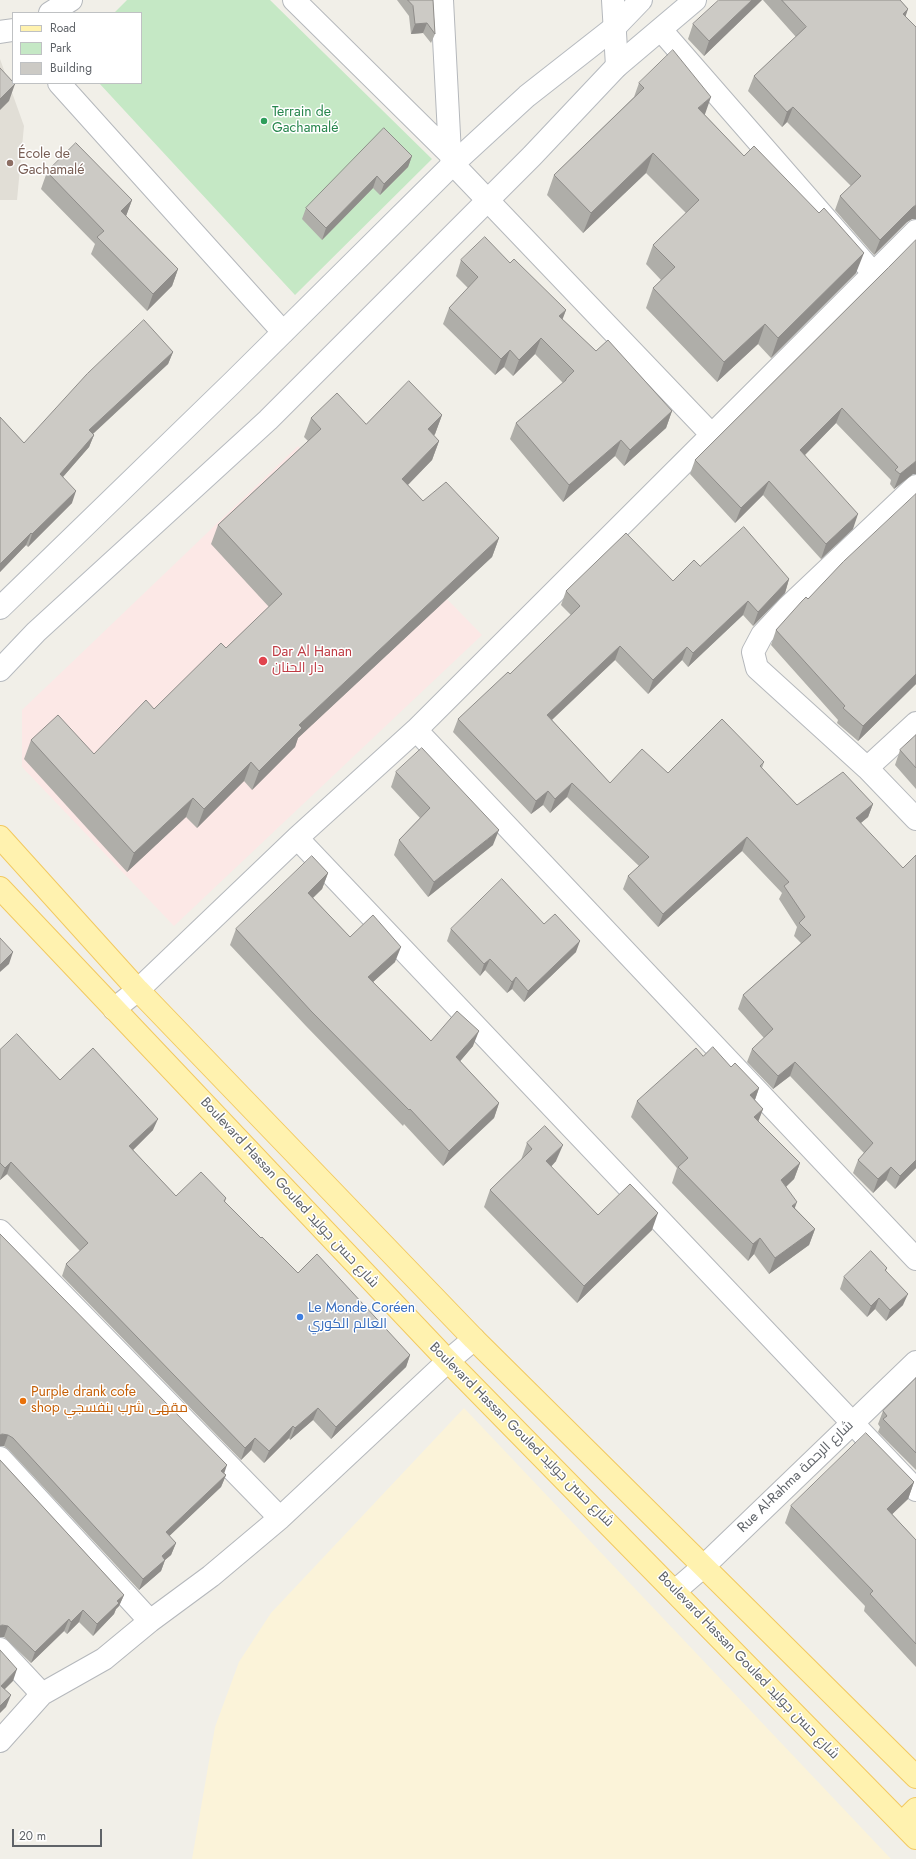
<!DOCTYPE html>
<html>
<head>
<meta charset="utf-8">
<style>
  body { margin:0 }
  #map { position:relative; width:916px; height:1859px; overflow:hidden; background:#f1efe8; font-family:Jost,sans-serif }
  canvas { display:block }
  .legend { position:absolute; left:12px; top:12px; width:130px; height:72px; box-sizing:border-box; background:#fff; border:1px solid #bfc1c3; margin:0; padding:5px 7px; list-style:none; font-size:12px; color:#5f6368 }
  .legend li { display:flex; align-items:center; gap:8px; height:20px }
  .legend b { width:20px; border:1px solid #bfc1c3 }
  .scale { position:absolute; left:12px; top:1829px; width:90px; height:18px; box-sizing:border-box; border:2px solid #5f6368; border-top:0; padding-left:5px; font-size:12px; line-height:14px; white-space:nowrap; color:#5f6368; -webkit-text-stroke:3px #fff; paint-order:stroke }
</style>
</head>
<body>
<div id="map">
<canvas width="916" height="1859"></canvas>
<ul class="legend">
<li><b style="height:5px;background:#fff2af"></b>Road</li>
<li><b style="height:11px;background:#c5e8c5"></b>Park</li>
<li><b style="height:11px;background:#cccac5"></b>Building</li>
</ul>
<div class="scale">20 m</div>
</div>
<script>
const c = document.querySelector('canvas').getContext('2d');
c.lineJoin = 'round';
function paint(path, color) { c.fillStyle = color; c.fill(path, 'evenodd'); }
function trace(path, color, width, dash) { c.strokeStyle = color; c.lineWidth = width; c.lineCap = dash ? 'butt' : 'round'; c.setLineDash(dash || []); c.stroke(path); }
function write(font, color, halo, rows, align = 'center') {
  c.font = font + ' Jost,Cairo,sans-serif'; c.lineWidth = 3; c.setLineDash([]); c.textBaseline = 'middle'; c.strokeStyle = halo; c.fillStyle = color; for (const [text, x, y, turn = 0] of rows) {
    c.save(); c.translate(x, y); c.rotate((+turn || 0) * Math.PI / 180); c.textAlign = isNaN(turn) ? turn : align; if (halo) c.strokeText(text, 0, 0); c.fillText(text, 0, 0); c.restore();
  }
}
paint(new Path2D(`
  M 0,59 L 24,126 L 17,200 L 0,200 Z`), '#e1ded6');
paint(new Path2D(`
  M 298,446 L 482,635 L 174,926 L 22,767 L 22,710 Z`), '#fce8e6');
paint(new Path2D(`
  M 127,0 L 270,0 L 432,159 L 295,295 L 99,83 L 141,83 L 141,13 L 114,13 Z`), '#c5e8c5');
paint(new Path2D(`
  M 464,1408 L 891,1859 L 192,1859 L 215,1727 L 239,1662 L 271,1613 Z`), '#fbf3d9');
const minor = new Path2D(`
  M 294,0 L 450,154 L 453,164 L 712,435
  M 442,0 L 450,154
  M 613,0 L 617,66
  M 50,13 L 71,0
  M 661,30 L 874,274
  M 0,32 L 13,30
  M 59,83 L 283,332
  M 916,486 L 788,607 L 762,635 L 753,652 L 757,668 L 867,768 L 916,819
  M 416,730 L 916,1259
  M 867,768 L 916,723
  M 297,838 L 916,1490
  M 114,1009 L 138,990 L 297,838 L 416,730 L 916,231
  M 0,1231 L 280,1518
  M 0,1458 L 150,1621
  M 675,1591 L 704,1566 L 916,1362
  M 0,1649 L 42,1694
  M 0,1741 L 42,1694 L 104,1659 L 150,1621 L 211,1576 L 280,1518 L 448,1361 L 474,1339`);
const secondary = new Path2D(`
  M 0,608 L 233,382 L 453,164 L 527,96 L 615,27 L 641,0
  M 0,670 L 36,632 L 268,420 L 532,156 L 617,66 L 695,0`);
const primary = new Path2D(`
  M 0,837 L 138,990 L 474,1339 L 916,1777
  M 0,888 L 448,1361 L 916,1838
  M 902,1823 L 916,1809`);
trace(minor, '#b5b8bc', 24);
trace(secondary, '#b6babf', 24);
trace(primary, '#f2c960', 24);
trace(minor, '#fff', 22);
trace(secondary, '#fff', 22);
trace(primary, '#fff2af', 22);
paint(new Path2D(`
  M 397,0 L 433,0 L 435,34 L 431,43 L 423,33 L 411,34 L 409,16 Z
  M 762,0 L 704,56 L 688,39 L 693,24 Z
  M 763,0 L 900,0 L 908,9 L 905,16 L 912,219 L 907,222 L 874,255 L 835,210 L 840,196 L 851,186 L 787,122 L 782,127 L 748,91 L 754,76 L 796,37 Z
  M 639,83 L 705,115 L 856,273 L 771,358 L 758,344 L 717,382 L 646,308 L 653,288 L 661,280 L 646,264 L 653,245 L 686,213 L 646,173 L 583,233 L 547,195 L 554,175 L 634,97 Z
  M 412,156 L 408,167 L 380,195 L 373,188 L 322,240 L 302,219 L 306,208 Z
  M 47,172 L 132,200 L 126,216 L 178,269 L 172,286 L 147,311 L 91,254 L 95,244 L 41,189 Z
  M 461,260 L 510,263 L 566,310 L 562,319 L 596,351 L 672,411 L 666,428 L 624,466 L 615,456 L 563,502 L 510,439 L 516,423 L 563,383 L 535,354 L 513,376 L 504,367 L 495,375 L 443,324 L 449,308 L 468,288 L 456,276 Z
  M 888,268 L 913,474 L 894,489 L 890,484 L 891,480 L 836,423 L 805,455 L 853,529 L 821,559 L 763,495 L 735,523 L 690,474 L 695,460 Z
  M 173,352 L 168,364 L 93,434 L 94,435 L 89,447 L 63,477 L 72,503 L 28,547 L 26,545 L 0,572 L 0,417 L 24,443 Z
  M 442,415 L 435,434 L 434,436 L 439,441 L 432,460 L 408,485 L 423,501 L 499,538 L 492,557 L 298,738 L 295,747 L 252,790 L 244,781 L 197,828 L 186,817 L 127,872 L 24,759 L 31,740 L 94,754 L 154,709 L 226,648 L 269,607 L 211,544 L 218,525 L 308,441 L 304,437 L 311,418 L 366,424 Z
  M 700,566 L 789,579 L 785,593 L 753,626 L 743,615 L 688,667 L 682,660 L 648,694 L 615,660 L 552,720 L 610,783 L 668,773 L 764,762 L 762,768 L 797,805 L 873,804 L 868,817 L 861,823 L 916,1168 L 895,1189 L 886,1180 L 873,1193 L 853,1173 L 858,1160 L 864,1153 L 790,1076 L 773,1089 L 747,1062 L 752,1049 L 764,1038 L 738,1009 L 743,995 L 801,943 L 794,936 L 797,927 L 779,899 L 782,893 L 742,851 L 658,927 L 623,889 L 628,876 L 639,866 L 567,797 L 550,813 L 543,805 L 531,814 L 453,732 L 458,719 L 510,674 L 571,615 L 561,605 L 566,591 L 673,581 Z
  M 808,599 L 916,684 L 858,741 L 837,723 L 838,720 L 771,645 L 776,630 Z
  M 916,735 L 916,789 L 895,765 L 900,750 Z
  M 396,772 L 493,845 L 428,897 L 394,855 L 399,840 L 420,818 L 391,787 Z
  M 328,873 L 322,889 L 313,898 L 350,937 L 395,962 L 373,982 L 431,1041 L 473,1046 L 460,1061 L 499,1103 L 494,1118 L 443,1166 L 404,1124 L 403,1126 L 306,1026 L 230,945 L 236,929 Z
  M 544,924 L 576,952 L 524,1002 L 512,989 L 507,993 L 485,970 L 480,976 L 447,941 L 451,929 Z
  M 0,1050 L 60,1080 L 153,1130 L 133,1150 L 176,1196 L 226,1198 L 225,1202 L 261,1238 L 298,1273 L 410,1355 L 406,1367 L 331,1439 L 313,1420 L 290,1440 L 289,1438 L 264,1463 L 251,1450 L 241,1460 L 62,1276 L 66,1264 L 80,1251 L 7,1174 L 0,1180 Z
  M 703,1056 L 731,1067 L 759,1088 L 755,1100 L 763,1109 L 758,1121 L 800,1163 L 794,1179 L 786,1187 L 795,1208 L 815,1229 L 809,1245 L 769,1274 L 754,1254 L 748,1261 L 672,1183 L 677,1168 L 631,1117 L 637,1101 Z
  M 527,1143 L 556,1161 L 551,1167 L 598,1215 L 652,1230 L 577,1303 L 484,1207 L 490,1190 L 521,1160 Z
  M 0,1234 L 226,1475 L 221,1487 L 169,1536 L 176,1543 L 171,1555 L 165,1560 L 161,1571 L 139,1590 L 9,1450 L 4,1446 Z
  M 887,1268 L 886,1271 L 903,1305 L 886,1321 L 875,1309 L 867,1317 L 840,1289 L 844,1277 Z
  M 916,1378 L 916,1470 L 878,1432 L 880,1427 L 878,1424 L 883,1411 Z
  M 0,1460 L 124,1595 L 119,1606 L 116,1609 L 114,1614 L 93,1636 L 79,1622 L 67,1634 L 64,1631 L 31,1663 L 4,1637 Z
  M 914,1482 L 908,1499 L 892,1514 L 916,1540 L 916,1667 L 864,1611 L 865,1606 L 785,1523 L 791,1506 Z`), '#afaea9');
paint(new Path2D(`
  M 752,0 L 762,0 L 704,56 L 709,41 Z
  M 908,9 L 903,24 L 903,14 Z
  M 427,23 L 423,33 L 411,34 L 415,24 Z
  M 15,84 L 9,101 L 0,110 L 0,99 Z
  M 711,97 L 704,117 L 698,108 Z
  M 793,107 L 787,122 L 782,127 L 787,112 Z
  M 653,153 L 646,173 L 583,233 L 591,213 Z
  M 412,156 L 408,167 L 380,195 L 384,184 Z
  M 377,176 L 373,188 L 322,240 L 326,228 Z
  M 132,200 L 126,216 L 121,211 Z
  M 916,205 L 916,219 L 912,219 L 907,222 L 874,255 L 880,240 L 913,207 Z
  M 864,253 L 856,273 L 771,358 L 778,338 Z
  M 178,269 L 172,286 L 147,311 L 153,294 Z
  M 566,310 L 560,326 L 559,316 Z
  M 765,324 L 758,344 L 717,382 L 724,362 Z
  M 541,338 L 535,354 L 513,376 L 519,360 Z
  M 510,350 L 504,367 L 495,375 L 501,359 Z
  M 173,352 L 168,364 L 84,442 L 89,430 Z
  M 842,408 L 836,423 L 795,465 L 800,450 Z
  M 672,411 L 666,428 L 624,466 L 630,450 Z
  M 442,415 L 435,434 L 421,448 L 428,429 Z
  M 94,435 L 89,447 L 55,486 L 60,474 Z
  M 621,440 L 615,456 L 563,502 L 569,485 Z
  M 439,441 L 432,460 L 395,498 L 402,479 Z
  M 916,461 L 916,474 L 913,474 L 894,489 L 900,474 Z
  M 769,481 L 763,495 L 735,523 L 741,508 Z
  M 76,491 L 72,503 L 28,547 L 32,534 Z
  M 858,514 L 853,529 L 821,559 L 826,544 Z
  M 31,533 L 26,545 L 0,572 L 0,564 Z
  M 499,538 L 492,557 L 298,738 L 295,747 L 252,790 L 259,771 L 299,725 Z
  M 789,579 L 785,593 L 753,626 L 758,612 Z
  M 748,601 L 743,615 L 688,667 L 693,653 Z
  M 620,646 L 615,660 L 542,729 L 547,715 Z
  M 687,647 L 682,660 L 648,694 L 653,680 Z
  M 916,674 L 916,684 L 858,741 L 863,726 Z
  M 251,762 L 244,781 L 197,828 L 204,809 Z
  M 572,783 L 567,797 L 550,813 L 555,799 Z
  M 548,791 L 543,805 L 531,814 L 536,801 Z
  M 193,798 L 186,817 L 127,872 L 134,853 Z
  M 873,804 L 868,817 L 851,831 L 856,818 Z
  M 499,830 L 493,845 L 428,897 L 434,882 Z
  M 747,837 L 742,851 L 658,927 L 663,914 Z
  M 328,873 L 322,889 L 302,908 L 308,893 Z
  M 580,941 L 576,952 L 524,1002 L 528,991 Z
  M 401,947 L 395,962 L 362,992 L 368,977 Z
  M 13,952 L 9,964 L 0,972 L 0,965 Z
  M 490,959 L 485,970 L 480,976 L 484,964 Z
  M 516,977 L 512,989 L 507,993 L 512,982 Z
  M 479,1031 L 473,1046 L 451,1072 L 456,1057 Z
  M 795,1062 L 790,1076 L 773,1089 L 778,1076 Z
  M 759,1088 L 753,1105 L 750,1095 Z
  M 499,1103 L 494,1118 L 443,1166 L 449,1151 Z
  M 763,1109 L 757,1125 L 754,1117 Z
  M 158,1119 L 153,1130 L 125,1158 L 129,1146 Z
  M 563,1145 L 556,1161 L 540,1178 L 546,1161 Z
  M 916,1160 L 916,1168 L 895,1189 L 900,1176 Z
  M 11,1162 L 7,1174 L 0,1180 L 5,1168 Z
  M 800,1163 L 794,1179 L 775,1197 L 781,1180 Z
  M 891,1167 L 886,1180 L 873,1193 L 878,1179 Z
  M 797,1202 L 791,1218 L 792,1206 Z
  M 658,1213 L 652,1230 L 577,1303 L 584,1286 Z
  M 815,1229 L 809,1245 L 769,1274 L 775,1258 Z
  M 760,1238 L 754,1254 L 748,1261 L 753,1244 Z
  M 908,1294 L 903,1305 L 886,1321 L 890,1310 Z
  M 879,1298 L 875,1309 L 867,1317 L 871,1306 Z
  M 410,1355 L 406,1367 L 331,1439 L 336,1427 Z
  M 318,1408 L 313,1420 L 290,1440 L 295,1428 Z
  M 293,1426 L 289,1438 L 264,1463 L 269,1451 Z
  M 2,1434 L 8,1435 L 4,1446 L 0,1446 L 0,1435 Z
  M 255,1438 L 251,1450 L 241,1460 L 245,1448 Z
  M 227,1465 L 223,1477 L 221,1471 Z
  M 226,1475 L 221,1487 L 161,1544 L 166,1532 Z
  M 914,1482 L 908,1499 L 881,1525 L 887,1509 Z
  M 176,1543 L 171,1555 L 165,1560 L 161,1571 L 139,1590 L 143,1579 L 162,1556 Z
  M 124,1595 L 119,1606 L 116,1609 L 114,1614 L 93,1636 L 97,1624 L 117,1601 Z
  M 83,1610 L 79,1622 L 67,1634 L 71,1622 Z
  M 69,1619 L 64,1631 L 31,1663 L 35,1652 Z
  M 2,1625 L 8,1626 L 4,1637 L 0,1637 L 0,1626 Z
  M 17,1669 L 13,1681 L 0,1694 L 1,1686 Z
  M 11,1695 L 6,1707 L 0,1713 L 0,1706 Z`), '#8f8d8a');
const building = new Path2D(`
  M 408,0 L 433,0 L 435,34 L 427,23 L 415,24 L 413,6 Z
  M 719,0 L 752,0 L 709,41 L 693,24 Z
  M 782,0 L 900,0 L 908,9 L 903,14 L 916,27 L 916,205 L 913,207 L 880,240 L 840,196 L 861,176 L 793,107 L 787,112 L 754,76 L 806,27 Z
  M 673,50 L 711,97 L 698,108 L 744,156 L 754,146 L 819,213 L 824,208 L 864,253 L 778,338 L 765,324 L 724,362 L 653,288 L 675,267 L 653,245 L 699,200 L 653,153 L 591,213 L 554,175 L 644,88 L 639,83 Z
  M 0,68 L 13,82 L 13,83 L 14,83 L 15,84 L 0,99 Z
  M 384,128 L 412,156 L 384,184 L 377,176 L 326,228 L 306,208 Z
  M 76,143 L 132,200 L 121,211 L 178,269 L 153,294 L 97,237 L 104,231 L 47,172 Z
  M 485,237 L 510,263 L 514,259 L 566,310 L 559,316 L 596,351 L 608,340 L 672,411 L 630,450 L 621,440 L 569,485 L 516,423 L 566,380 L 566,379 L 574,371 L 541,338 L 519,360 L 510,350 L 501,359 L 449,308 L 478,277 L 461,260 Z
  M 916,240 L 916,461 L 900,474 L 895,470 L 898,467 L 842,408 L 800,450 L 858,514 L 826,544 L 769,481 L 741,508 L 695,460 L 888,268 Z
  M 144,320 L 173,352 L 89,430 L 94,435 L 60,474 L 76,491 L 32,534 L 31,533 L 0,564 L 0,417 L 24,443 L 87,374 Z
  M 409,381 L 442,415 L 428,429 L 439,441 L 402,479 L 423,501 L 446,482 L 499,538 L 299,725 L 302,728 L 259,771 L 251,762 L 204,809 L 193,798 L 134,853 L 31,740 L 58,715 L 94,754 L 146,700 L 154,709 L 221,643 L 226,648 L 282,594 L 218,525 L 321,429 L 311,418 L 337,393 L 366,424 Z
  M 916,494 L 916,674 L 863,726 L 843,708 L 845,706 L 776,630 L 802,601 L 806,597 L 808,599 L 843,562 Z
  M 744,527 L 789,579 L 758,612 L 748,601 L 693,653 L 687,647 L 653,680 L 620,646 L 547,715 L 610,783 L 642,749 L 668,773 L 722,719 L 764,762 L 760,766 L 797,805 L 843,772 L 873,804 L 856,818 L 903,868 L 916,855 L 916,1160 L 900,1176 L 891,1167 L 878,1179 L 858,1160 L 873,1143 L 795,1062 L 778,1076 L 752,1049 L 773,1029 L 743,995 L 811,935 L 799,923 L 805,917 L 784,886 L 789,882 L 747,837 L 663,914 L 628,876 L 649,857 L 572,783 L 555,799 L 548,791 L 536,801 L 458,719 L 508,672 L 510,674 L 580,606 L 566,591 L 626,533 L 673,581 L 694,560 L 700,566 Z
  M 916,735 L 916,768 L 900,750 Z
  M 422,748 L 499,830 L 434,882 L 399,840 L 430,808 L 396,772 Z
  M 312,856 L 328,873 L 308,893 L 350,937 L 373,915 L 401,947 L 368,977 L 431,1041 L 457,1011 L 479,1031 L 456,1057 L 499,1103 L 449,1151 L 410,1109 L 409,1110 L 311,1011 L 236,929 Z
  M 502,879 L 544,924 L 555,914 L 580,941 L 528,991 L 516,977 L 512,982 L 490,959 L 484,964 L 451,929 Z
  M 0,938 L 13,952 L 0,965 Z
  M 17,1034 L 60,1080 L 93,1048 L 158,1119 L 129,1146 L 176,1196 L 201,1172 L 226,1198 L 224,1201 L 261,1238 L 262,1237 L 298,1273 L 317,1254 L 410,1355 L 336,1427 L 318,1408 L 295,1428 L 293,1426 L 269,1451 L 255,1438 L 245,1448 L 66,1264 L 88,1243 L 11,1162 L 5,1168 L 0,1163 L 0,1050 Z
  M 713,1047 L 731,1067 L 735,1063 L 759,1088 L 750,1095 L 763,1109 L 754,1117 L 800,1163 L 781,1180 L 797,1202 L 792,1206 L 815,1229 L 775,1258 L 760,1238 L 753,1244 L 678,1167 L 688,1158 L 637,1101 L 696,1048 L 703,1056 Z
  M 545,1126 L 563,1145 L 546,1161 L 598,1215 L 630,1184 L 658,1213 L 584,1286 L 490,1190 L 532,1149 L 527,1143 Z
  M 0,1234 L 227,1465 L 221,1471 L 226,1475 L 166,1532 L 176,1543 L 162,1556 L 165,1560 L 143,1579 L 13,1438 L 8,1435 L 2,1434 L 0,1435 Z
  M 871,1251 L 887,1268 L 885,1270 L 908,1294 L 890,1310 L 879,1298 L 871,1306 L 844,1277 Z
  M 916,1378 L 916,1453 L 883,1419 L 887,1416 L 883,1411 Z
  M 866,1433 L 914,1482 L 887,1509 L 916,1540 L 916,1644 L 870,1594 L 873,1591 L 791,1506 Z
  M 0,1460 L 124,1595 L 117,1601 L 119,1603 L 97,1624 L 83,1610 L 71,1622 L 69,1619 L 35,1652 L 8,1626 L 2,1625 L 0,1626 Z
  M 0,1650 L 17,1669 L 1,1686 L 11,1695 L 0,1706 Z`);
paint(building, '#cccac5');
trace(building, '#8f8d8a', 1);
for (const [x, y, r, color] of [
  [264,121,4,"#2e9e5b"],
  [10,163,4,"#8d6e63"],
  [263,661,5,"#e0444e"],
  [300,1317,4,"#3f7fe0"],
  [23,1401,4,"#e8710a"]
]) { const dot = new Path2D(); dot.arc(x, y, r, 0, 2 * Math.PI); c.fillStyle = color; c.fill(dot); trace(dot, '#fff', 1.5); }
write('14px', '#27864d', '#fff', [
  ["Terrain de",272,113],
  ["Gachamalé",272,129]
], 'left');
write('14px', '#785e54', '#fff', [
  ["École de",18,155],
  ["Gachamalé",18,171]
], 'left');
write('14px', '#be3a42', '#fff', [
  ["Dar Al Hanan",272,653],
  ["دار الحنان",272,669]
], 'left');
write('14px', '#5f6368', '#fff', [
  ["Boulevard Hassan Gouled شارع حسن جوليد",289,1193,47],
  ["Boulevard Hassan Gouled شارع حسن جوليد",521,1435,45],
  ["Rue Al-Rahma شارع الرحمة",796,1477,-44],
  ["Boulevard Hassan Gouled شارع حسن جوليد",748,1666,46]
]);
write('14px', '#366cbe', '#fff', [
  ["Le Monde Coréen",308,1309],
  ["العالم الكوري",308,1325]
], 'left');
write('14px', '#c56008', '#fff', [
  ["Purple drank cofe",31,1393],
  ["shop مقهى شرب بنفسجي",31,1409]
], 'left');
</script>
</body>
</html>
